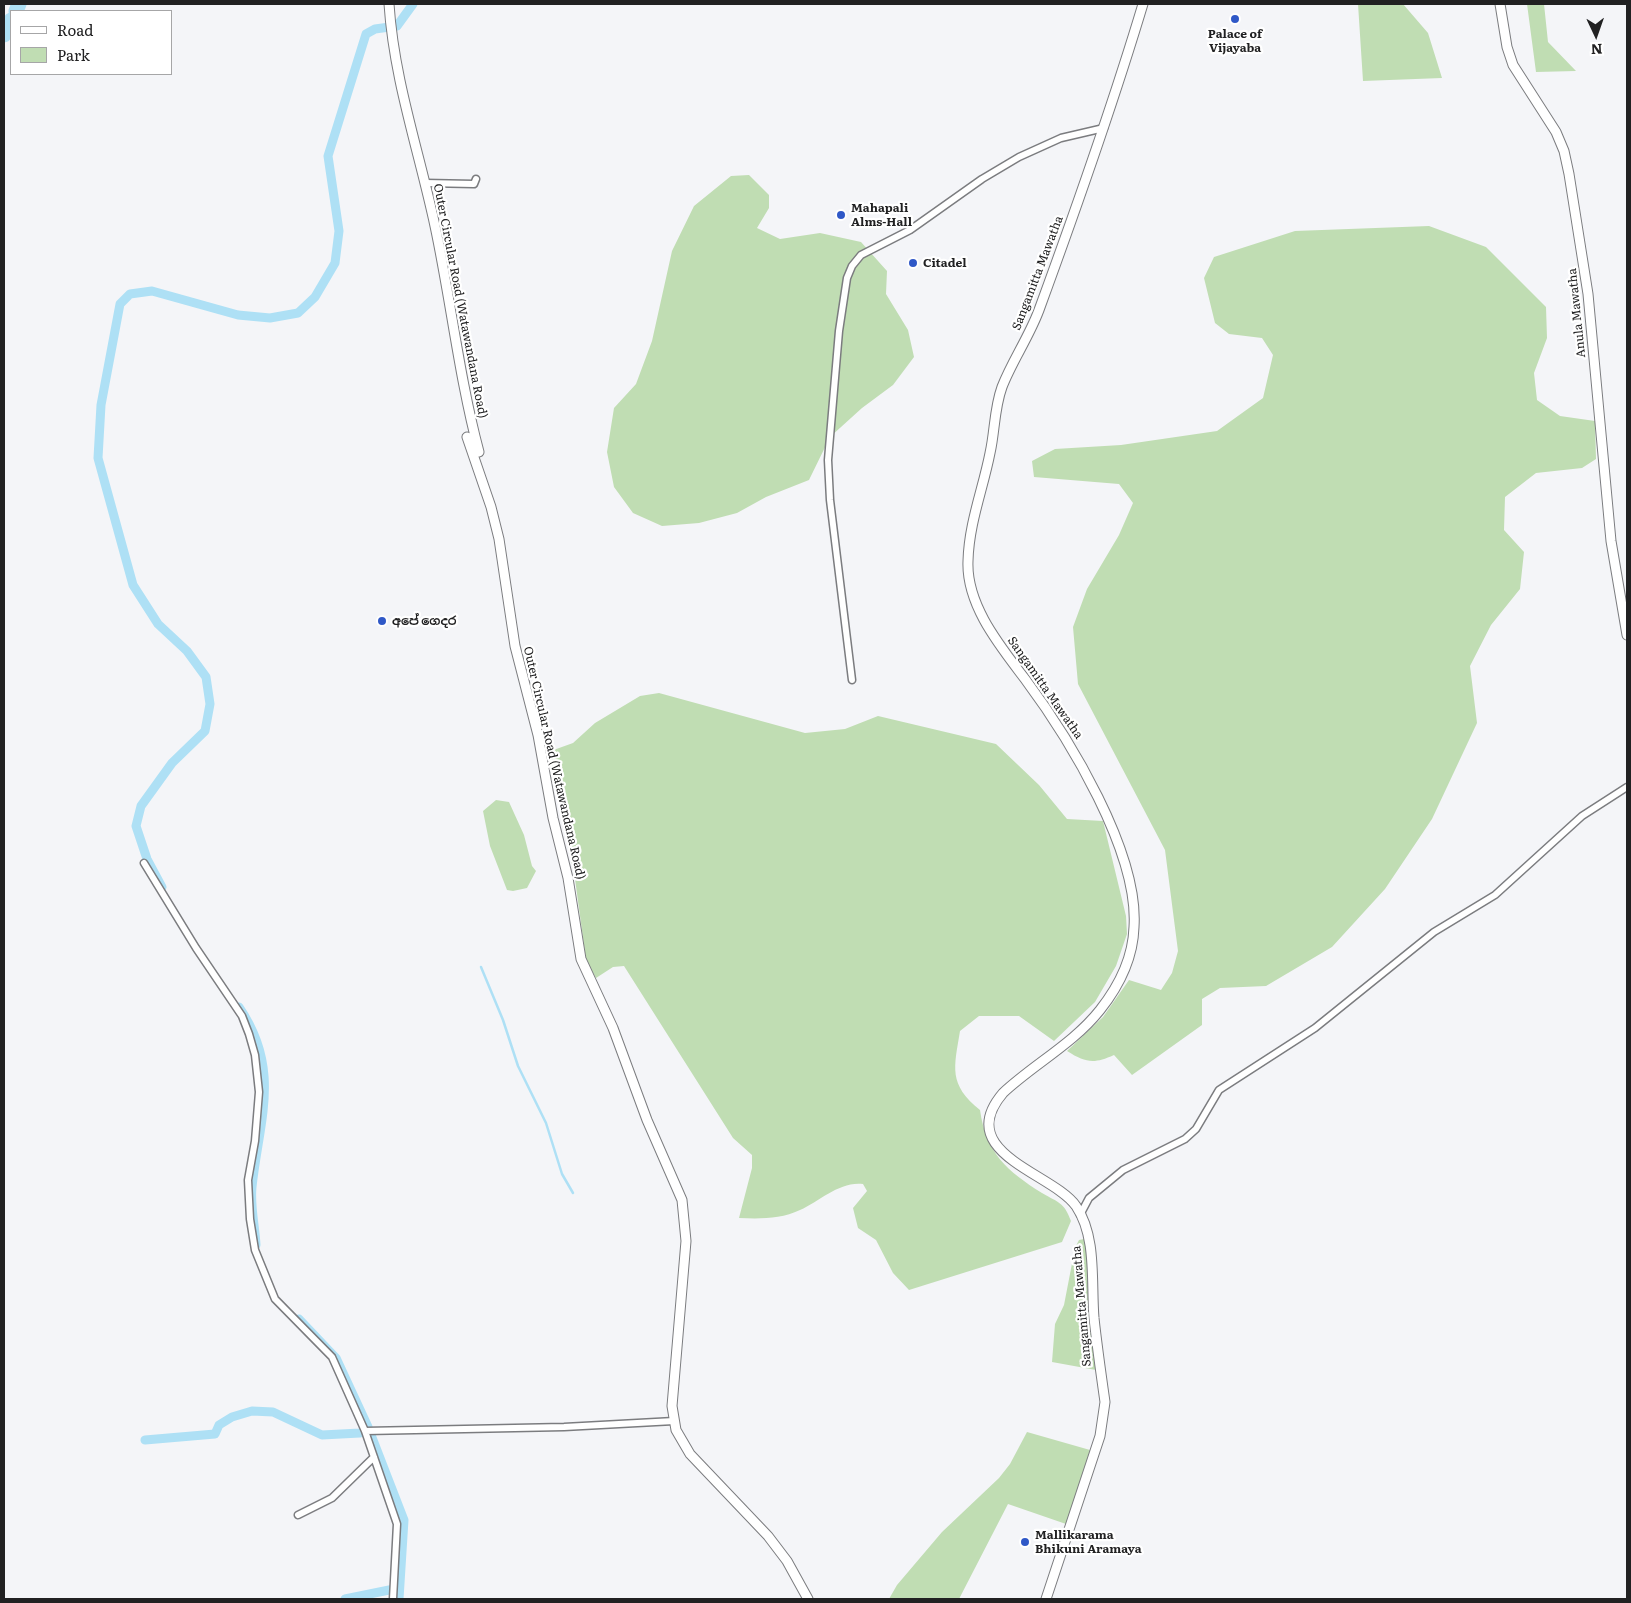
<!DOCTYPE html>
<html>
<head>
<meta charset="utf-8">
<style>
  body { margin:0 }
  #map { position:relative; width:1631px; height:1603px; overflow:hidden; background:#f4f5f8; font-family:Literata,serif }
  canvas { display:block }
  .frame { position:absolute; inset:0; border:5px solid #212122; pointer-events:none }
  .legend { position:absolute; left:10px; top:10px; width:162px; height:65px; box-sizing:border-box; background:#fff; border:1px solid #a6a6a7; margin:0; padding:6px 9px; list-style:none; font-size:15px; color:#212122 }
  .legend li { display:flex; align-items:center; gap:10px; height:25px }
  .legend b { width:25px; border:1px solid #a6a6a7 }
  .north { position:absolute; left:1571px; top:10px; width:50px; height:50px; -webkit-text-stroke:4px #fff; paint-order:stroke; rotate:177deg; font-size:14px; font-weight:700; line-height:20px; text-align:center; color:#212122 }
  .north::after { content:''; display:block; margin:auto; width:18px; height:22px; background:#212122; clip-path:polygon(50% 0,100% 100%,50% 72%,0 100%) }
</style>
</head>
<body>
<div id="map">
<canvas width="1631" height="1603"></canvas>
<div class="frame"></div>
<ul class="legend">
<li><b style="height:6px;background:#fff"></b>Road</li>
<li><b style="height:14px;background:#c0ddb3"></b>Park</li>
</ul>
<div class="north">N</div>
</div>
<script>
const c = document.querySelector('canvas').getContext('2d');
c.lineJoin = 'round';
function paint(path, color) { c.fillStyle = color; c.fill(path, 'evenodd'); }
function trace(path, color, width, dash) { c.strokeStyle = color; c.lineWidth = width; c.lineCap = dash ? 'butt' : 'round'; c.setLineDash(dash || []); c.stroke(path); }
function write(font, color, halo, rows, align = 'center') {
  c.font = font + ' Literata,"Noto Sans Sinhala",serif'; c.lineWidth = 4.5; c.setLineDash([]); c.textBaseline = 'middle'; c.strokeStyle = halo; c.fillStyle = color; for (const [text, x, y, turn = 0] of rows) {
    c.save(); c.translate(x, y); c.rotate((+turn || 0) * Math.PI / 180); c.textAlign = isNaN(turn) ? turn : align; if (halo) c.strokeText(text, 0, 0); c.fillText(text, 0, 0); c.restore();
  }
}
paint(new Path2D(`
  M 1358,4 L 1403,4 L 1428,33 L 1442,78 L 1363,81 Z
  M 1527,4 L 1544,4 L 1548,42 L 1576,71 L 1536,72 Z
  M 749,175 L 769,195 L 769,208 L 757,228 L 780,239 L 820,233 L 861,242 L 887,271 L 886,294 L 908,330 L 914,357 L 893,385 L 862,408 L 830,437 L 809,480 L 766,497 L 737,513 L 699,523 L 662,526 L 633,513 L 614,487 L 607,452 L 614,408 L 636,384 L 652,341 L 672,251 L 694,206 L 731,176 Z
  M 1429,226 L 1486,247 L 1546,307 L 1547,338 L 1534,373 L 1537,400 L 1560,416 L 1595,421 L 1596,459 L 1582,468 L 1536,473 L 1505,497 L 1504,530 L 1524,552 L 1520,589 L 1491,625 L 1470,666 L 1477,723 L 1432,819 L 1385,889 L 1332,947 L 1266,986 L 1220,988 L 1202,999 L 1202,1025 L 1132,1075 L 1114,1055 C 1094,1064 1086,1063 1067,1051 L 1103,1017 L 1129,980 L 1161,990 L 1172,973 L 1178,951 L 1165,850 L 1078,684 L 1073,627 L 1087,589 L 1119,535 L 1133,503 L 1119,484 L 1034,477 L 1032,461 L 1055,449 L 1121,445 L 1217,431 L 1263,398 L 1273,355 L 1262,338 L 1229,334 L 1215,323 L 1204,278 L 1214,257 L 1295,231 Z
  M 659,693 L 805,733 L 845,729 L 878,716 L 996,744 L 1039,785 L 1067,819 L 1103,821 L 1126,916 L 1127,934 L 1116,966 L 1095,1002 L 1054,1041 L 1019,1016 L 979,1016 L 960,1031 C 954,1068 948,1084 980,1110 C 986,1153 1007,1171 1042,1193 C 1059,1203 1064,1202 1071,1221 L 1062,1242 L 909,1290 L 893,1273 L 876,1240 L 858,1228 L 853,1208 L 867,1191 L 863,1184 C 840,1181 820,1201 800,1210 C 781,1219 760,1219 739,1218 L 752,1168 L 752,1155 L 733,1138 L 624,966 L 613,967 L 596,978 L 586,960 L 575,879 L 548,752 L 573,743 L 595,723 L 640,696 Z
  M 496,800 L 509,802 L 524,835 L 532,866 L 536,871 L 527,888 L 513,891 L 507,890 L 490,846 L 483,811 Z
  M 1084,1239 L 1086,1240 L 1096,1370 L 1052,1362 L 1055,1324 L 1064,1305 L 1075,1248 L 1079,1240 Z
  M 1027,1432 L 1090,1450 L 1066,1524 L 1008,1504 L 959,1599 L 889,1599 L 897,1585 L 942,1532 L 999,1478 L 1010,1464 Z`), '#c0ddb3');
trace(new Path2D(`
  M 481,967 L 503,1020 L 518,1066 L 546,1123 L 562,1174 L 573,1193`), '#aee0f5', 2.5);
trace(new Path2D(`
  M 162,887 L 147,859 L 136,826 L 141,806 L 172,763 L 205,731 L 210,704 L 206,677 L 187,651 L 158,624 L 133,585 L 98,458 L 101,405 L 120,304 L 130,294 L 152,291 L 238,315 L 270,318 L 298,313 L 315,297 L 335,263 L 339,231 L 328,156 L 366,34 L 375,29 L 397,26 L 413,4
  M 239,1007 C 282,1070 259,1120 252,1187 C 250,1206 255,1226 256,1245
  M 299,1319 L 336,1358 L 368,1427 L 404,1520 L 399,1599
  M 145,1440 L 215,1434 L 219,1425 L 232,1417 L 252,1411 L 273,1412 L 322,1435 L 360,1433 L 368,1427
  M 345,1599 L 399,1588`), '#aee0f5', 9);
trace(new Path2D(`
  M 16,11 L 19,4
  M 4,35 L 11,20`), '#aee0f5', 15);
const minor = new Path2D(`
  M 425,183 L 474,184 L 476,179
  M 852,680 L 830,500 L 828,460 L 839,331 L 847,278 L 852,266 L 861,255 L 910,230 L 982,179 L 1019,157 L 1061,138 L 1104,128
  M 144,863 L 196,948 L 242,1016 L 249,1034 L 255,1055 L 259,1092 L 255,1141 L 248,1180 L 250,1219 L 255,1250 L 275,1299 L 332,1357 L 365,1431 L 564,1427 L 674,1421
  M 1080,1215 L 1089,1198 L 1123,1170 L 1185,1139 L 1196,1129 L 1219,1090 L 1315,1028 L 1434,932 L 1495,895 L 1582,816 L 1627,787
  M 365,1431 L 397,1524 L 393,1599
  M 298,1515 L 332,1498 L 374,1457`);
const secondary = new Path2D(`
  M 389,4 C 394,80 419,151 435,226 C 451,301 459,377 479,452 L 467,437 L 491,507 L 499,539 L 515,646 L 538,735 L 553,818 L 568,878 L 581,959 L 613,1028 L 647,1120 L 682,1200 L 686,1241 L 672,1406 L 676,1430 L 690,1454 L 768,1536 L 787,1561 L 808,1599
  M 1500,4 L 1507,47 L 1513,65 L 1556,132 L 1564,151 L 1569,174 L 1588,294 L 1611,541 L 1627,635
  M 1046,1599 L 1100,1436 L 1105,1402 C 1101,1374 1097,1346 1094,1318 C 1091,1282 1097,1237 1076,1206 C 1053,1173 952,1153 1003,1093 C 1034,1064 1073,1044 1100,1010 C 1119,986 1133,959 1134,927 C 1139,852 1069,738 1025,679 C 1000,646 966,605 968,561 C 969,523 983,489 990,453 C 995,431 994,409 1002,387 C 1012,361 1029,337 1039,310 C 1076,209 1112,107 1143,4`);
trace(minor, '#7b7c7f', 9);
trace(secondary, '#7b7c7f', 11);
trace(minor, '#fff', 6);
trace(secondary, '#fff', 9);
for (const [x, y, r, color] of [
  [1235,19,5,"#2f58c7"],
  [841,215,5,"#2f58c7"],
  [913,263,5,"#2f58c7"],
  [382,621,5,"#2f58c7"],
  [1025,1542,5,"#2f58c7"]
]) { const dot = new Path2D(); dot.arc(x, y, r, 0, 2 * Math.PI); c.fillStyle = color; c.fill(dot); trace(dot, '#fff', 2); }
write('bold 12px', '#212122', '#fff', [
  ["Palace of",1235,34,"center"],
  ["Vijayaba",1235,48,"center"],
  ["Mahapali",851,208],
  ["Alms-Hall",851,222],
  ["Citadel",923,263],
  ["අපේ ගෙදර",392,621],
  ["Mallikarama",1035,1535],
  ["Bhikuni Aramaya",1035,1549]
], 'left');
write('12px', '#212122', '#fff', [
  ["Sangamitta Mawatha",1038,273,-69],
  ["Outer Circular Road (Watawandana Road)",460,301,79],
  ["Anula Mawatha",1577,313,-96],
  ["Sangamitta Mawatha",1045,688,55],
  ["Outer Circular Road (Watawandana Road)",554,763,77],
  ["Sangamitta Mawatha",1082,1306,-95]
]);
</script>
</body>
</html>
